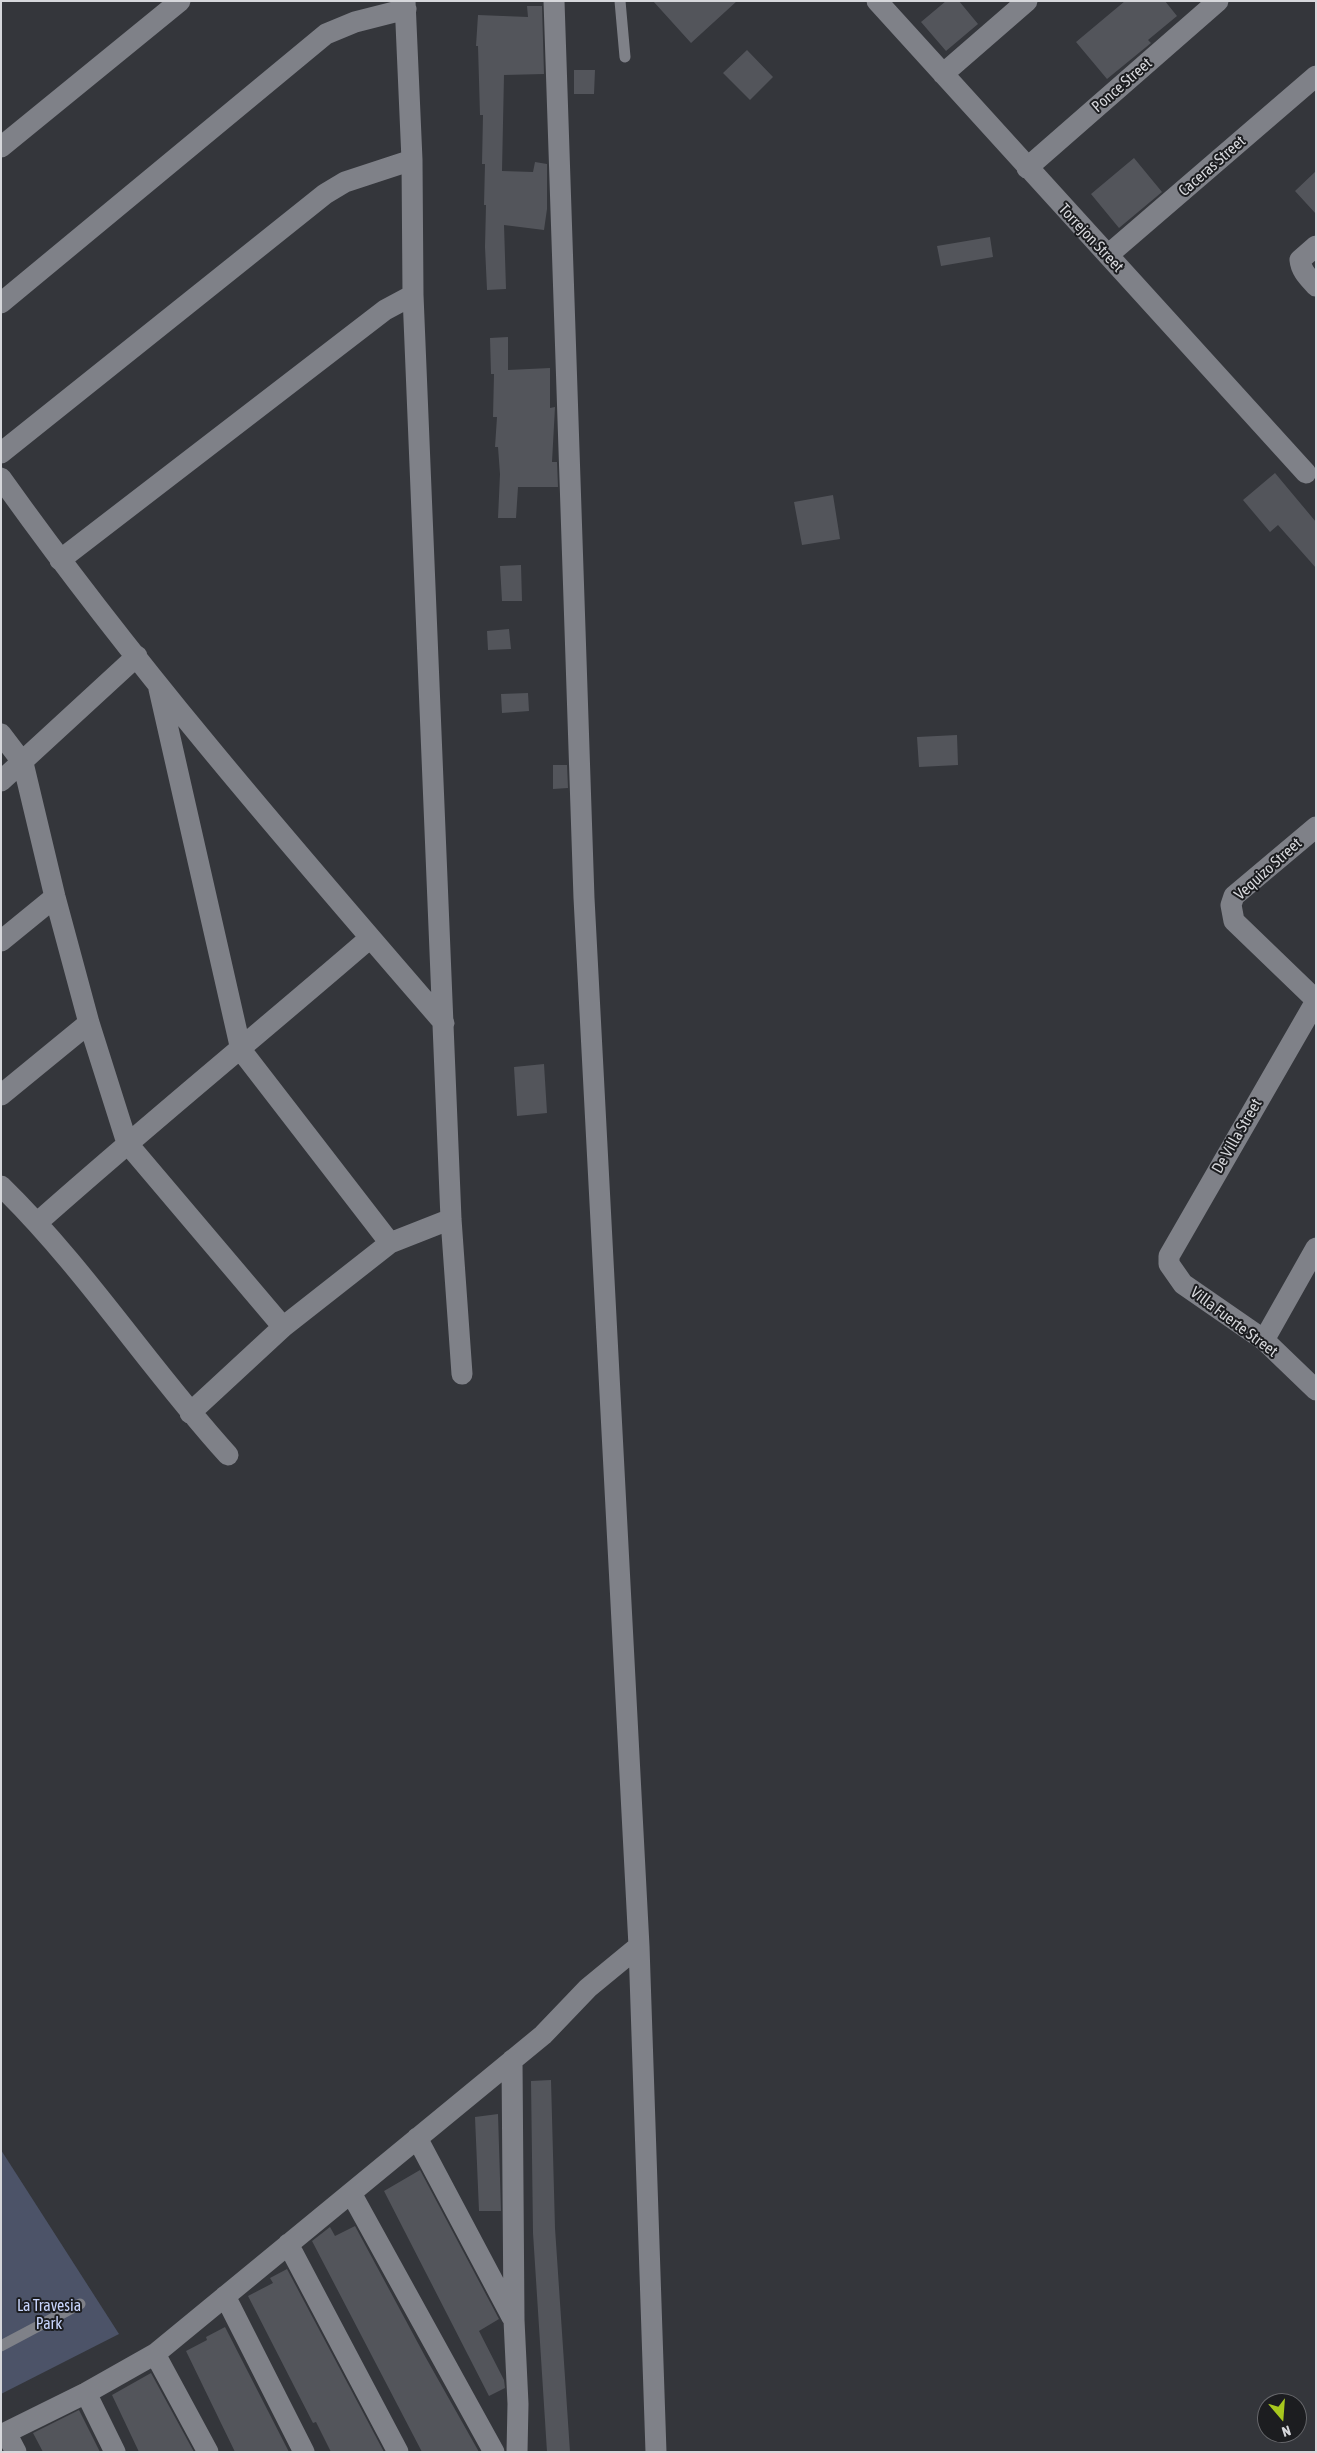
<!DOCTYPE html>
<html>
<head>
<meta charset="utf-8">
<style>
  body { margin:0 }
  #map { position:relative; width:1317px; height:2453px; overflow:hidden; background:#34363b; font-family:"Asap Condensed",sans-serif }
  canvas { display:block }
  .frame { position:absolute; inset:0; border:2px solid #d6d7db; pointer-events:none }
  .north { position:absolute; left:1257px; top:2393px; width:50px; height:50px; box-sizing:border-box; background:#1c1d20; border:1px solid #66676b; border-radius:50%; rotate:162deg; font-size:14px; font-weight:700; line-height:20px; text-align:center; color:#d6d7db }
  .north::after { content:''; display:block; margin:auto; width:18px; height:22px; background:#a7c71e; clip-path:polygon(50% 0,100% 100%,50% 72%,0 100%) }
</style>
</head>
<body>
<div id="map">
<canvas width="1317" height="2453"></canvas>
<div class="frame"></div>
<div class="north">N</div>
</div>
<script>
const c = document.querySelector('canvas').getContext('2d');
c.lineJoin = 'round';
function paint(path, color) { c.fillStyle = color; c.fill(path, 'evenodd'); }
function trace(path, color, width, dash) { c.strokeStyle = color; c.lineWidth = width; c.lineCap = dash ? 'butt' : 'round'; c.setLineDash(dash || []); c.stroke(path); }
function write(font, color, halo, rows, align = 'center') {
  c.font = font + ' "Asap Condensed",sans-serif'; c.lineWidth = 4; c.setLineDash([]); c.textBaseline = 'middle'; c.strokeStyle = halo; c.fillStyle = color; for (const [text, x, y, turn = 0] of rows) {
    c.save(); c.translate(x, y); c.rotate((+turn || 0) * Math.PI / 180); c.textAlign = isNaN(turn) ? turn : align; if (halo) c.strokeText(text, 0, 0); c.fillText(text, 0, 0); c.restore();
  }
}
paint(new Path2D(`
  M 1,2150 L 119,2334 L 1,2394 Z`), '#4c5368');
paint(new Path2D(`
  M 653,1 L 737,1 L 691,43 Z
  M 946,1 L 959,1 L 978,24 L 946,51 L 921,22 Z
  M 1125,1 L 1165,1 L 1177,16 L 1148,40 L 1151,43 L 1107,79 L 1076,42 Z
  M 527,6 L 542,6 L 544,74 L 504,75 L 502,171 L 533,172 L 535,162 L 547,164 L 547,209 L 544,230 L 504,225 L 506,289 L 487,290 L 485,247 L 486,205 L 484,205 L 485,164 L 482,164 L 483,115 L 480,115 L 478,46 L 476,46 L 478,15 L 528,17 Z
  M 747,50 L 773,77 L 750,100 L 723,73 Z
  M 574,70 L 595,70 L 594,94 L 574,94 Z
  M 1134,158 L 1162,192 L 1119,228 L 1091,194 Z
  M 1316,171 L 1316,214 L 1295,191 Z
  M 990,237 L 993,257 L 941,266 L 937,246 Z
  M 508,337 L 508,370 L 550,368 L 550,408 L 555,407 L 552,462 L 557,462 L 558,487 L 518,487 L 516,518 L 498,518 L 500,474 L 498,447 L 495,447 L 497,417 L 493,417 L 494,374 L 491,374 L 490,338 Z
  M 1275,473 L 1316,522 L 1316,568 L 1278,525 L 1270,532 L 1243,500 Z
  M 833,495 L 840,539 L 802,545 L 794,502 Z
  M 521,565 L 522,601 L 502,601 L 500,566 Z
  M 509,629 L 511,649 L 488,650 L 487,631 Z
  M 528,693 L 529,711 L 502,713 L 501,694 Z
  M 957,735 L 958,765 L 919,767 L 917,737 Z
  M 553,765 L 567,765 L 568,788 L 553,789 Z
  M 544,1064 L 547,1113 L 517,1116 L 514,1067 Z
  M 551,2080 L 555,2228 L 570,2452 L 547,2452 L 533,2233 L 531,2081 Z
  M 498,2114 L 501,2211 L 479,2211 L 475,2117 Z
  M 420,2170 L 499,2319 L 479,2331 L 504,2380 L 505,2388 L 489,2396 L 384,2191 Z
  M 355,2226 L 426,2358 L 479,2452 L 422,2452 L 312,2241 L 330,2227 L 335,2236 Z
  M 287,2269 L 384,2452 L 331,2452 L 316,2422 L 313,2423 L 248,2296 L 273,2283 L 270,2278 Z
  M 225,2327 L 289,2452 L 235,2452 L 186,2351 L 207,2340 L 206,2337 Z
  M 151,2373 L 194,2452 L 139,2452 L 112,2395 Z
  M 79,2410 L 100,2452 L 43,2452 L 33,2433 Z`), '#53555b');
trace(new Path2D(`
  M 620,1 L 625,57
  M 1,2346 L 80,2304`), '#7f8188', 11);
trace(new Path2D(`
  M 405,1 L 412,160 L 413,295 L 451,1219 L 462,1374
  M 554,1 L 584,898 L 639,1946 L 656,2452
  M 877,1 L 1306,473
  M 943,74 L 1027,1
  M 1,147 L 180,1
  M 1027,168 L 1218,1
  M 1316,246 L 1300,260 C 1301,271 1309,278 1316,286
  M 1108,255 L 1316,76
  M 1,303 L 326,34 L 355,22 L 406,9
  M 1,453 L 325,194 L 345,182 L 412,160
  M 1,478 C 137,669 291,846 444,1023
  M 60,560 L 385,310 L 413,295
  M 159,689 L 241,1050 L 390,1243
  M 1,734 L 23,763 L 55,897 L 89,1023 L 127,1143 L 283,1327
  M 1,781 L 137,656
  M 1316,827 L 1234,896 L 1231,905 L 1234,921 L 1316,1000
  M 1,941 L 55,897
  M 1316,1001 L 1169,1256 L 1169,1264 L 1183,1284 L 1264,1340 L 1316,1390
  M 1,1095 L 89,1023
  M 1,1186 C 85,1268 149,1368 228,1455
  M 38,1222 C 147,1125 260,1033 370,938
  M 1264,1340 L 1316,1248
  M 190,1413 L 283,1327 L 390,1243 L 451,1219
  M 512,2060 L 514,2320 L 518,2404 L 517,2452
  M 417,2138 L 512,2317
  M 351,2193 L 494,2452
  M 288,2244 L 398,2452
  M 225,2296 L 304,2452
  M 155,2354 L 208,2452
  M 86,2393 L 115,2452
  M 6,2433 L 16,2452
  M 1,2435 L 86,2393 L 155,2354 L 543,2035 L 588,1988 L 639,1946`), '#7f8188', 21);
write('16px', '#d6d7db', '#1c1d20', [
  ["Ponce Street",1122,85,-41],
  ["Caceras Street",1212,166,-41],
  ["Torrejon Street",1091,238,47],
  ["Vequizo Street",1268,869,-42],
  ["De Villa Street",1237,1136,-60],
  ["Villa Fuerte Street",1234,1322,37]
]);
write('16px', '#c9d6fd', '#1c1d20', [
  ["La Travesia",49,2306],
  ["Park",49,2324]
]);
</script>
</body>
</html>
